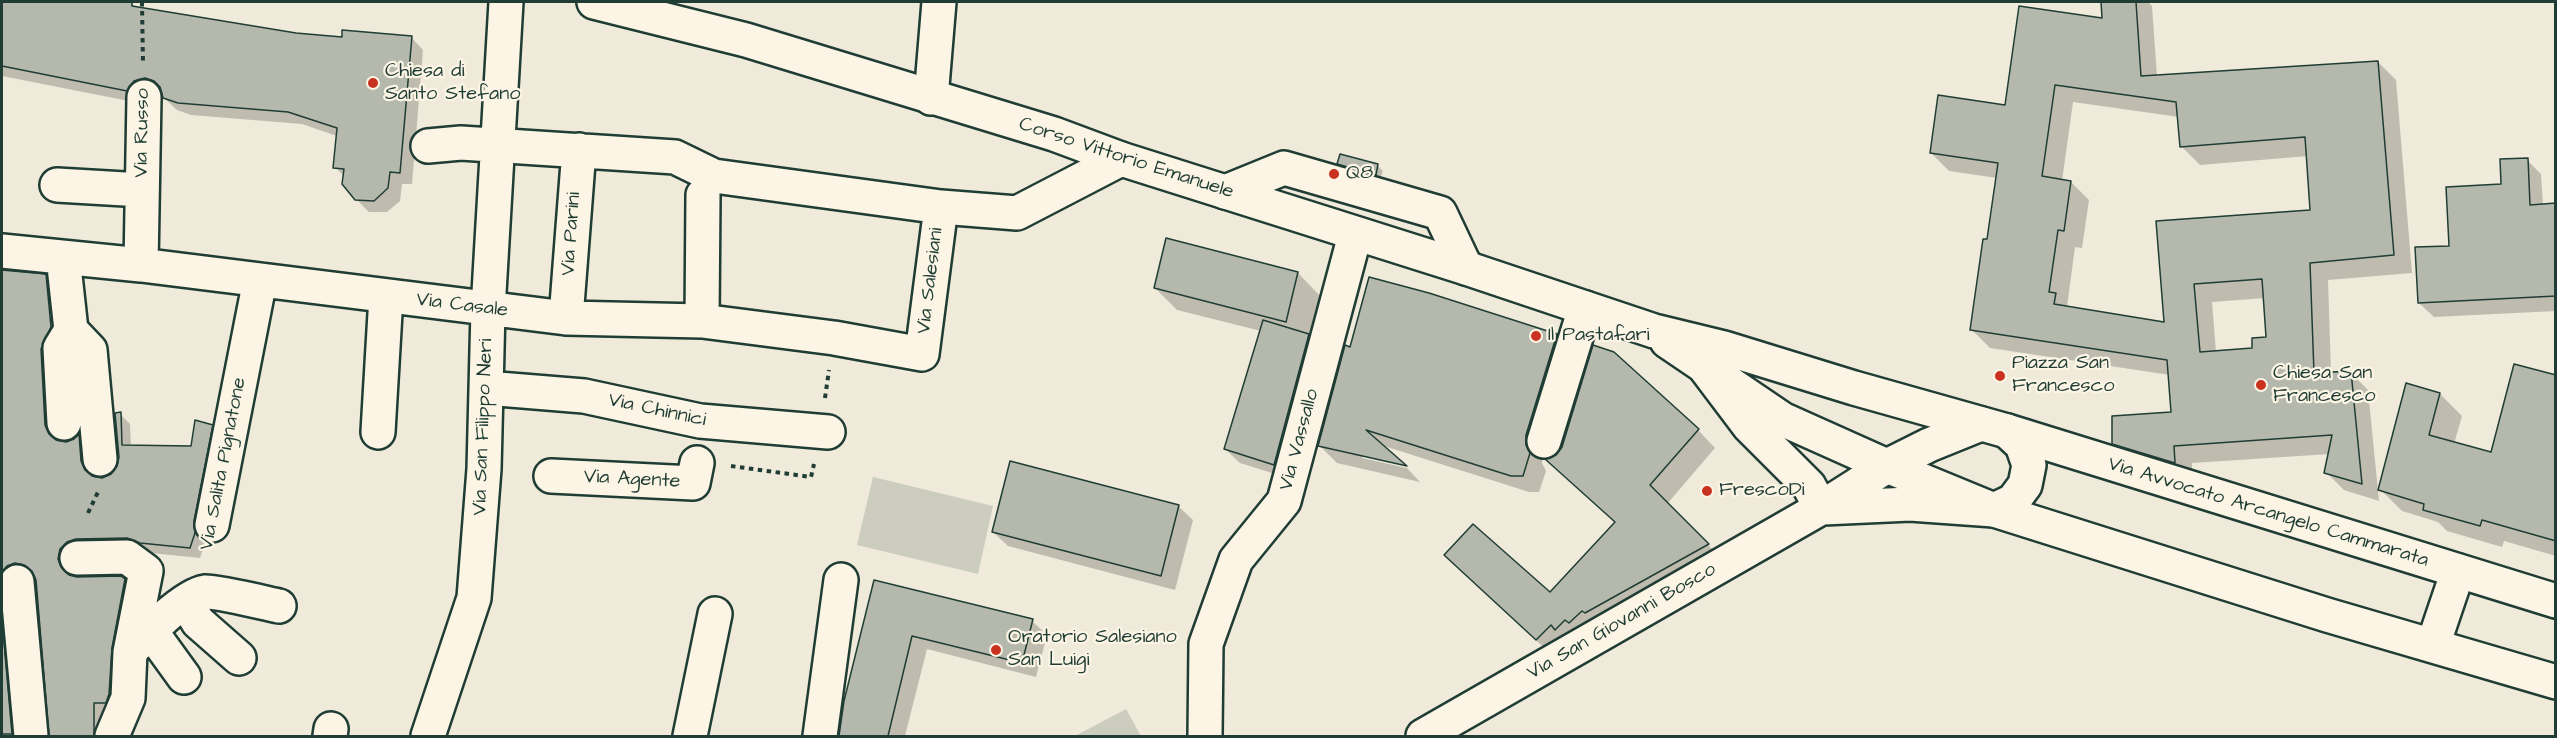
<!DOCTYPE html>
<html>
<head>
<meta charset="utf-8">
<style>
  body { margin:0 }
  #map { position:relative; width:2557px; height:738px; overflow:hidden; background:#efeada; font-family:"Architects Daughter",sans-serif }
  canvas { display:block }
  .frame { position:absolute; inset:0; border:3px solid #1f3d34; pointer-events:none }
</style>
</head>
<body>
<div id="map">
<canvas width="2557" height="738"></canvas>
<div class="frame"></div>
</div>
<script>
const c = document.querySelector('canvas').getContext('2d');
c.lineJoin = 'round';
function paint(path, color) { c.fillStyle = color; c.fill(path, 'evenodd'); }
function trace(path, color, width, dash) { c.strokeStyle = color; c.lineWidth = width; c.lineCap = dash ? 'butt' : 'round'; c.setLineDash(dash || []); c.stroke(path); }
function write(font, color, halo, rows, align = 'center') {
  c.font = font + ' "Architects Daughter",sans-serif'; c.lineWidth = 4.5; c.setLineDash([]); c.textBaseline = 'middle'; c.strokeStyle = halo; c.fillStyle = color; for (const [text, x, y, turn = 0] of rows) {
    c.save(); c.translate(x, y); c.rotate((+turn || 0) * Math.PI / 180); c.textAlign = isNaN(turn) ? turn : align; if (halo) c.strokeText(text, 0, 0); c.fillText(text, 0, 0); c.restore();
  }
}
paint(new Path2D(`
  M 873,477 L 993,506 L 978,574 L 857,545 Z
  M 1126,709 L 1141,736 L 1075,736 Z`), '#cccdbf');
paint(new Path2D(`
  M 2,2 L 121,2 L 131,3 L 137,8 L 296,34 L 343,38 L 411,37 L 423,50 L 412,184 L 402,184 L 400,201 L 387,212 L 369,212 L 356,199 L 345,177 L 335,167 L 337,136 L 302,124 L 191,115 L 177,110 L 164,98 L 163,91 L 158,90 L 139,103 L 2,76 Z
  M 2102,2 L 2148,2 L 2152,6 L 2157,76 L 2378,62 L 2396,80 L 2412,273 L 2328,280 L 2331,373 L 2350,372 L 2368,390 L 2379,501 L 2344,490 L 2326,472 L 2330,454 L 2192,463 L 2192,480 L 2132,462 L 2114,443 L 2173,413 L 2170,375 L 1990,348 L 1972,330 L 1997,178 L 1949,171 L 1931,153 L 2007,107 L 2104,20 ZM 2073,102 L 2179,117 L 2182,147 L 2200,165 L 2308,156 L 2311,211 L 2158,222 L 2166,323 L 2067,307 L 2075,247 L 2082,248 L 2089,200 L 2071,182 L 2062,181 ZM 2265,298 L 2268,339 L 2253,349 L 2216,352 L 2212,302 Z
  M 1341,156 L 1378,166 L 1383,171 L 1380,179 L 1344,168 L 1339,163 Z
  M 2527,160 L 2541,174 L 2543,205 L 2556,205 L 2556,311 L 2434,317 L 2419,303 L 2451,247 Z
  M 2,271 L 45,276 L 55,286 L 55,436 L 57,442 L 66,443 L 79,436 L 88,445 L 93,478 L 102,479 L 111,476 L 119,467 L 120,414 L 130,424 L 131,447 L 192,448 L 212,426 L 222,436 L 203,532 L 205,543 L 200,558 L 151,553 L 138,548 L 68,570 L 70,576 L 77,578 L 124,580 L 135,591 L 116,712 L 104,712 L 104,736 L 51,736 L 37,580 L 35,574 L 27,573 L 21,736 L 2,736 Z
  M 1298,273 L 1320,296 L 1309,336 L 1323,350 L 1288,478 L 1240,463 L 1225,449 L 1261,331 L 1177,310 L 1155,288 Z
  M 1557,335 L 1574,352 L 1542,453 L 1542,463 L 1546,471 L 1539,492 L 1529,492 L 1381,445 L 1363,455 L 1362,458 L 1407,468 L 1420,482 L 1337,463 L 1320,446 L 1351,349 Z
  M 2556,376 L 2556,556 L 2504,541 L 2502,547 L 2447,531 L 2438,522 L 2402,511 L 2380,489 L 2440,394 L 2462,416 L 2454,444 L 2492,453 Z
  M 1698,430 L 1715,448 L 1667,504 L 1726,563 L 1554,657 L 1463,572 L 1550,594 L 1616,523 L 1548,460 Z
  M 1178,506 L 1193,520 L 1175,590 L 1008,546 L 993,532 Z
  M 875,581 L 1032,621 L 1047,635 L 1036,677 L 927,649 L 905,736 L 842,736 Z`), '#0003');
const building = new Path2D(`
  M 2,2 L 132,2 L 132,6 L 296,33 L 342,37 L 342,30 L 412,36 L 400,173 L 390,172 L 388,188 L 374,201 L 355,200 L 342,184 L 344,169 L 333,168 L 337,128 L 288,112 L 178,103 L 163,98 L 160,87 L 154,81 L 145,78 L 134,81 L 127,91 L 2,66 Z
  M 2101,2 L 2136,2 L 2141,76 L 2378,61 L 2394,255 L 2310,263 L 2314,373 L 2351,371 L 2362,484 L 2324,473 L 2332,435 L 2174,446 L 2175,463 L 2112,444 L 2112,416 L 2171,412 L 2167,360 L 1970,330 L 1983,239 L 1987,239 L 1998,163 L 1930,153 L 1938,95 L 2005,105 L 2019,6 L 2102,18 ZM 2055,85 L 2176,102 L 2180,147 L 2305,137 L 2310,210 L 2156,221 L 2164,322 L 2054,304 L 2056,293 L 2049,292 L 2058,230 L 2064,231 L 2071,181 L 2042,176 ZM 2262,279 L 2266,337 L 2252,338 L 2252,348 L 2200,352 L 2194,284 Z
  M 1340,154 L 1378,164 L 1376,175 L 1337,164 Z
  M 2528,158 L 2530,205 L 2556,203 L 2556,296 L 2418,303 L 2415,247 L 2449,246 L 2446,187 L 2501,184 L 2500,159 Z
  M 1166,238 L 1298,272 L 1286,322 L 1154,288 Z
  M 2,270 L 46,274 L 51,327 L 41,349 L 45,425 L 49,434 L 56,440 L 66,442 L 74,439 L 79,434 L 81,461 L 85,470 L 92,476 L 102,478 L 111,474 L 117,466 L 119,457 L 115,413 L 121,412 L 122,445 L 191,446 L 195,420 L 213,425 L 194,521 L 195,533 L 190,548 L 140,543 L 127,538 L 76,539 L 67,542 L 60,549 L 58,559 L 61,567 L 69,575 L 77,577 L 121,576 L 125,579 L 112,648 L 109,694 L 106,703 L 94,703 L 94,736 L 49,736 L 36,580 L 32,571 L 24,565 L 15,563 L 7,566 L 2,572 Z
  M 1369,277 L 1429,293 L 1557,334 L 1526,435 L 1526,445 L 1530,453 L 1523,476 L 1511,476 L 1366,430 L 1407,466 L 1318,446 L 1345,345 L 1350,347 Z
  M 1263,320 L 1309,334 L 1274,465 L 1224,449 Z
  M 1593,345 L 1614,352 L 1699,429 L 1650,485 L 1709,544 L 1585,613 L 1582,611 L 1569,623 L 1565,620 L 1555,630 L 1551,625 L 1536,640 L 1444,555 L 1473,524 L 1550,592 L 1615,522 L 1545,459 L 1556,455 L 1562,447 Z
  M 2514,364 L 2556,375 L 2556,541 L 2482,520 L 2480,526 L 2423,510 L 2424,504 L 2378,490 L 2406,383 L 2440,393 L 2429,435 L 2491,452 Z
  M 1010,461 L 1179,505 L 1161,576 L 992,532 Z
  M 874,580 L 1033,619 L 1022,663 L 912,636 L 888,736 L 839,736 L 844,701 Z
  M 2,619 L 12,734 L 2,734 Z`);
paint(building, '#b5b9ad');
trace(building, '#1f3d34', 1.5);
const minor = new Path2D(`
  M 931,98 L 939,2
  M 428,146 L 461,143 L 675,157 L 714,176 L 941,207 L 1017,213 L 1121,159
  M 57,185 L 142,190
  M 1225,192 L 1284,168 L 1440,213 L 1466,268
  M 2,251 L 141,265 L 566,318 L 702,321 L 834,338 L 922,354 L 941,207
  M 63,257 L 71,330 L 60,348 L 64,423
  M 141,265 L 144,97
  M 566,318 L 579,150
  M 702,321 L 703,195
  M 71,330 L 90,350 L 100,459
  M 1706,369 L 1749,426 L 1809,486 L 1821,508
  M 486,388 L 584,396 L 700,421 L 828,432
  M 378,432 L 386,296
  M 1544,441 L 1585,308
  M 551,476 L 693,483 L 697,463
  M 1823,508 L 1910,504 L 1994,510 L 2013,501 L 2025,485 L 2029,465 L 2022,445 L 2007,431
  M 212,525 L 260,280
  M 77,558 L 127,557 L 146,571 L 130,652 L 128,698 L 112,736
  M 17,582 L 31,736
  M 186,602 L 198,622 L 239,658
  M 150,630 L 184,677
  M 2433,645 L 2458,571
  M 130,652 C 144,636 184,595 205,592 C 216,591 265,603 279,606
  M 330,736 L 331,729
  M 428,736 L 474,598 L 484,469 L 488,310 L 506,2
  M 690,736 L 715,614
  M 820,736 L 841,580
  M 1205,736 L 1206,644 L 1236,560 L 1284,501 L 1355,235
  M 1423,736 L 1821,508 L 1887,466 L 1929,445 L 1981,424`);
const major = new Path2D(`
  M 594,2 L 746,40 L 1054,134 L 1121,159 L 1466,268 L 1654,331 L 1724,348 L 1854,388 L 2007,431 L 2556,601
  M 1667,341 L 1782,419 L 1887,466 L 1994,510 L 2327,615 L 2556,682`);
trace(minor, '#1f3d34', 38);
trace(major, '#1f3d34', 38);
trace(new Path2D(`
  M 142,2 L 143,64
  M 825,398 L 829,370
  M 731,466 L 811,477 L 814,464
  M 88,513 L 98,492`), '#1f3d34', 4, [4.5, 4.5]);
trace(minor, '#fcf5e5', 33);
trace(major, '#fcf5e5', 33);
for (const [x, y, r, color] of [
  [373,83,6,"#c8321e"],
  [1334,174,6,"#c8321e"],
  [1536,336,6,"#c8321e"],
  [2000,376,6,"#c8321e"],
  [2261,385,6,"#c8321e"],
  [1707,491,6,"#c8321e"],
  [996,650,6,"#c8321e"]
]) { const dot = new Path2D(); dot.arc(x, y, r, 0, 2 * Math.PI); c.fillStyle = color; c.fill(dot); trace(dot, '#fcf5e5', 2); }
write('20px', '#1f3d34', '#fcf5e5', [
  ["Chiesa di",385,72],
  ["Santo Stefano",385,95],
  ["Q8",1346,174],
  ["Il Pastafari",1548,336],
  ["Piazza San",2012,364],
  ["Francesco",2012,387],
  ["Chiesa San",2273,374],
  ["Francesco",2273,397],
  ["FrescoDì",1719,491],
  ["Oratorio Salesiano",1008,638],
  ["San Luigi",1008,661]
], 'left');
write('20px', '#1f3d34', '#fcf5e5', [
  ["Via Russo",143,133,-89],
  ["Corso Vittorio Emanuele",1126,159,18],
  ["Via Parini",572,234,-86],
  ["Via Salesiani",931,281,-83],
  ["Via Casale",462,306,7],
  ["Via Chinnici",657,411,12],
  ["Via San Filippo Neri",484,427,-88],
  ["Via Vassallo",1300,440,-75],
  ["Via Salita Pignatone",224,464,-79],
  ["Via Agente",632,480,3],
  ["Via Avvocato Arcangelo Cammarata",2268,513,17],
  ["Via San Giovanni Bosco",1622,622,-30]
]);
</script>
</body>
</html>
